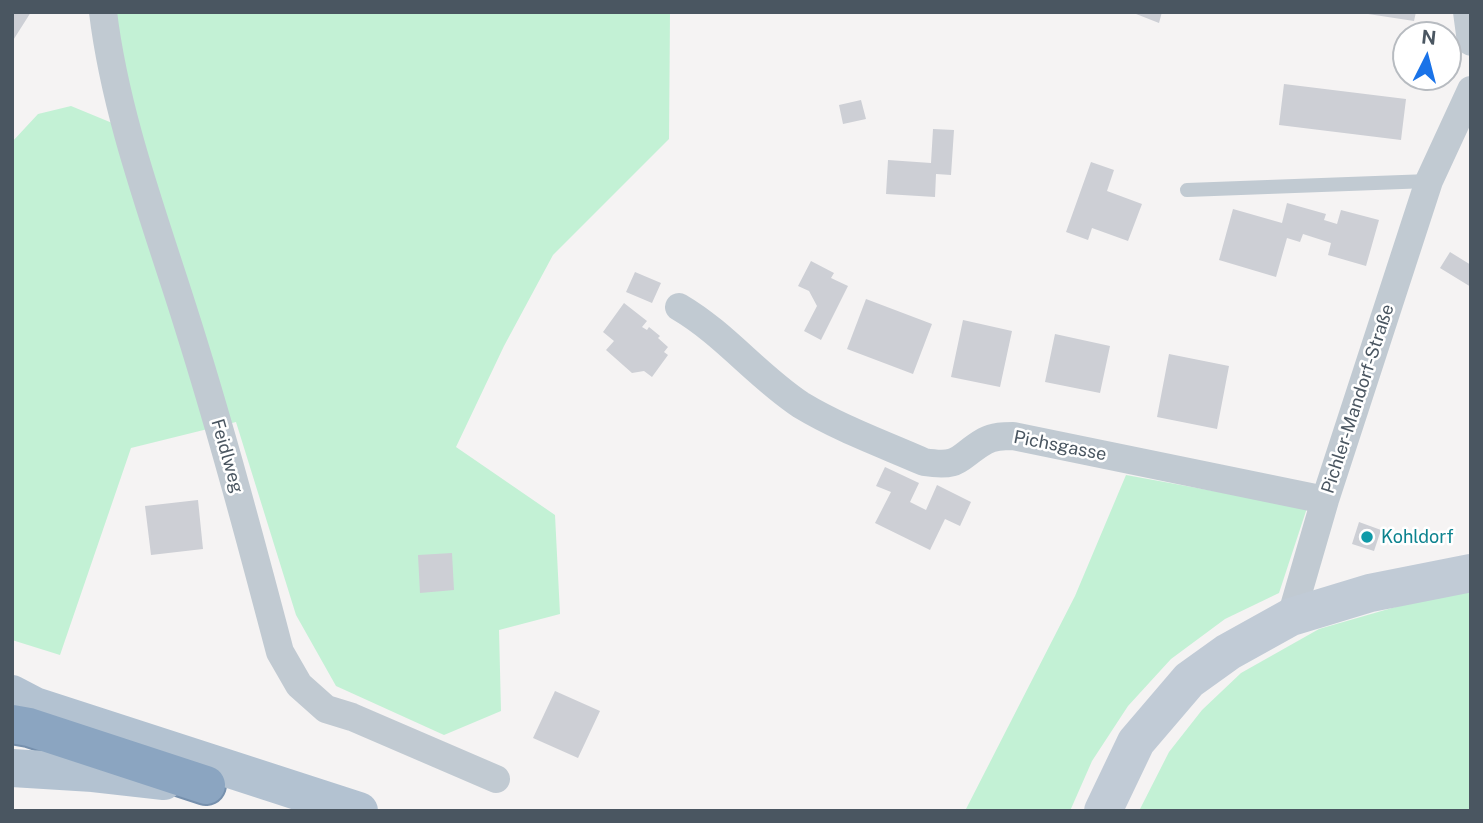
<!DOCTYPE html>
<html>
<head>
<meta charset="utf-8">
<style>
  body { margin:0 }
  #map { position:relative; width:1483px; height:823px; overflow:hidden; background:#f5f3f3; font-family:"Public Sans",sans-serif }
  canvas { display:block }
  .frame { position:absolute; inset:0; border:14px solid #4a5661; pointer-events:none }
  .north { position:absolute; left:1392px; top:21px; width:70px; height:70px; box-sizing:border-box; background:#fff; border:2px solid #b7bbc0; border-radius:50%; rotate:6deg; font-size:19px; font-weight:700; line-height:28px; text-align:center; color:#4a5661 }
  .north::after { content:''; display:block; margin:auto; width:24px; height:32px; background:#1a73e8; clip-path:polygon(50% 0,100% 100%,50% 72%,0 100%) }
</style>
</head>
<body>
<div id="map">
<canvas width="1483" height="823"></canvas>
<div class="frame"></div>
<div class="north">N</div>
</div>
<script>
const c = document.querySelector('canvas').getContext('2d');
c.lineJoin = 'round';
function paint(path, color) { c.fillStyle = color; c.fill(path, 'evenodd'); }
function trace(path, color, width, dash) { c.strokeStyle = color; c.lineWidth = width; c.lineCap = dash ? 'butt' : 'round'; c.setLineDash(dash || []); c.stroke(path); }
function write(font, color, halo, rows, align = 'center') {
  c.font = font + ' "Public Sans",sans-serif'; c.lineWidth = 5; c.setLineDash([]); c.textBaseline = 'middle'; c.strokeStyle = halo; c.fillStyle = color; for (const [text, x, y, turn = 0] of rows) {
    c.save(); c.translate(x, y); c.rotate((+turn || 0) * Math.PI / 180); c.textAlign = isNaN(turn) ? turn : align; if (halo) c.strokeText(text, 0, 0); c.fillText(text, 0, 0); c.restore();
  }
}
paint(new Path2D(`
  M 115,12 L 670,12 L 669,139 L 553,255 L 504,346 L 456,447 L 555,515 L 560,614 L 499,630 L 501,711 L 444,735 L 336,686 L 296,615 L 236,422 L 131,448 L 60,655 L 12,640 L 12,142 L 38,114 L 71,106 L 134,132 Z
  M 1126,475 L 1307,508 L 1279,593 L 1225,619 L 1171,659 L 1128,706 L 1092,761 L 1070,811 L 965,811 L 1075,596 Z
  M 1471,590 L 1471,811 L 1139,811 L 1169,752 L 1202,710 L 1241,673 L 1319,629 L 1430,597 Z`), '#c3f1d5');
paint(new Path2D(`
  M 12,12 L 31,12 L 12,42 Z
  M 1131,12 L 1162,12 L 1159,23 Z
  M 1355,12 L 1416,12 L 1414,21 Z
  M 1284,84 L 1406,99 L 1401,140 L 1279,125 Z
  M 861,100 L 866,119 L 843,124 L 839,105 Z
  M 933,129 L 954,130 L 951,175 L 936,174 L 935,197 L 886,194 L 888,160 L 931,163 Z
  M 1091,162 L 1114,170 L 1107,191 L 1142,204 L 1128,241 L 1092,228 L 1088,240 L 1066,232 Z
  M 1287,203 L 1326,214 L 1324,220 L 1337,224 L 1341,210 L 1379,220 L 1366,266 L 1328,255 L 1331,243 L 1303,234 L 1300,242 L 1287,238 L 1276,277 L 1219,260 L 1233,209 L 1282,223 Z
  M 1450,252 L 1471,265 L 1471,287 L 1440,268 Z
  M 811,261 L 834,273 L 831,278 L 848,286 L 821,340 L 804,331 L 817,306 L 809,291 L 798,286 Z
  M 635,272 L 661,283 L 652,303 L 626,292 Z
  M 866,299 L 932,324 L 913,374 L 847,349 Z
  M 624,303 L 647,321 L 642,327 L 647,330 L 649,327 L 660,336 L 658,338 L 668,347 L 664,352 L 668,355 L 652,377 L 644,371 L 632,373 L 606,350 L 614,341 L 603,332 Z
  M 963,320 L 1012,331 L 1000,387 L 951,377 Z
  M 1055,334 L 1110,346 L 1100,393 L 1045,382 Z
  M 1169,354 L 1229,366 L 1217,429 L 1157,417 Z
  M 885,467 L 919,483 L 910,502 L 926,510 L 937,485 L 971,502 L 960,526 L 945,519 L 930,550 L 875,523 L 891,492 L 876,486 Z
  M 198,500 L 203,549 L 151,555 L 145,506 Z
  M 1359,522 L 1381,530 L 1374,551 L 1352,544 Z
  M 452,553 L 454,590 L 420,593 L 418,555 Z
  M 555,691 L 600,711 L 578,758 L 533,738 Z`), '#cdcfd5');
const highway = new Path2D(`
  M 12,724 L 29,727 L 206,785`);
trace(highway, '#7690ad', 42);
trace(new Path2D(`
  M 1187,190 L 1429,181`), '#c1cad2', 14);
trace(new Path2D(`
  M 103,12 C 116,119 156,222 188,325 C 222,433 251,542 280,652 L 299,685 L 326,709 L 352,717 L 496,779
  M 1467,12 L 1471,42
  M 679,307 C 725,334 757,376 801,405 C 839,428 883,444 924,462 C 962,468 957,457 985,441 C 994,436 1004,436 1013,436 L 1325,500
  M 1291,617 L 1325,500 L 1429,181 L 1471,90`), '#c1cad2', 28);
trace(new Path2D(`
  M 1103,811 L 1136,742 L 1189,680 L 1228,652 L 1291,617 L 1370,593 L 1471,573`), '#c1cbd6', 38);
trace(new Path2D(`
  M 12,694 L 35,706 L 359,811
  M 12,768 L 93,773 L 164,781`), '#b3c2d1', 38);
trace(highway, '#8ba5c1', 38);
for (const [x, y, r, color] of [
  [1367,537,7,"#0f9aa8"]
]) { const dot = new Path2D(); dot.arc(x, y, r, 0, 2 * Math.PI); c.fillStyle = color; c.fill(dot); trace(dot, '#fff', 2.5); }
write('18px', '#4a5661', '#fff', [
  ["Pichler-Mandorf-Straße",1358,399,-72],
  ["Pichsgasse",1060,446,11],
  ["Feidlweg",227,456,74]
]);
write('18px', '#0d838f', '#fff', [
  ["Kohldorf",1381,537]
], 'left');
</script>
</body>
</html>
